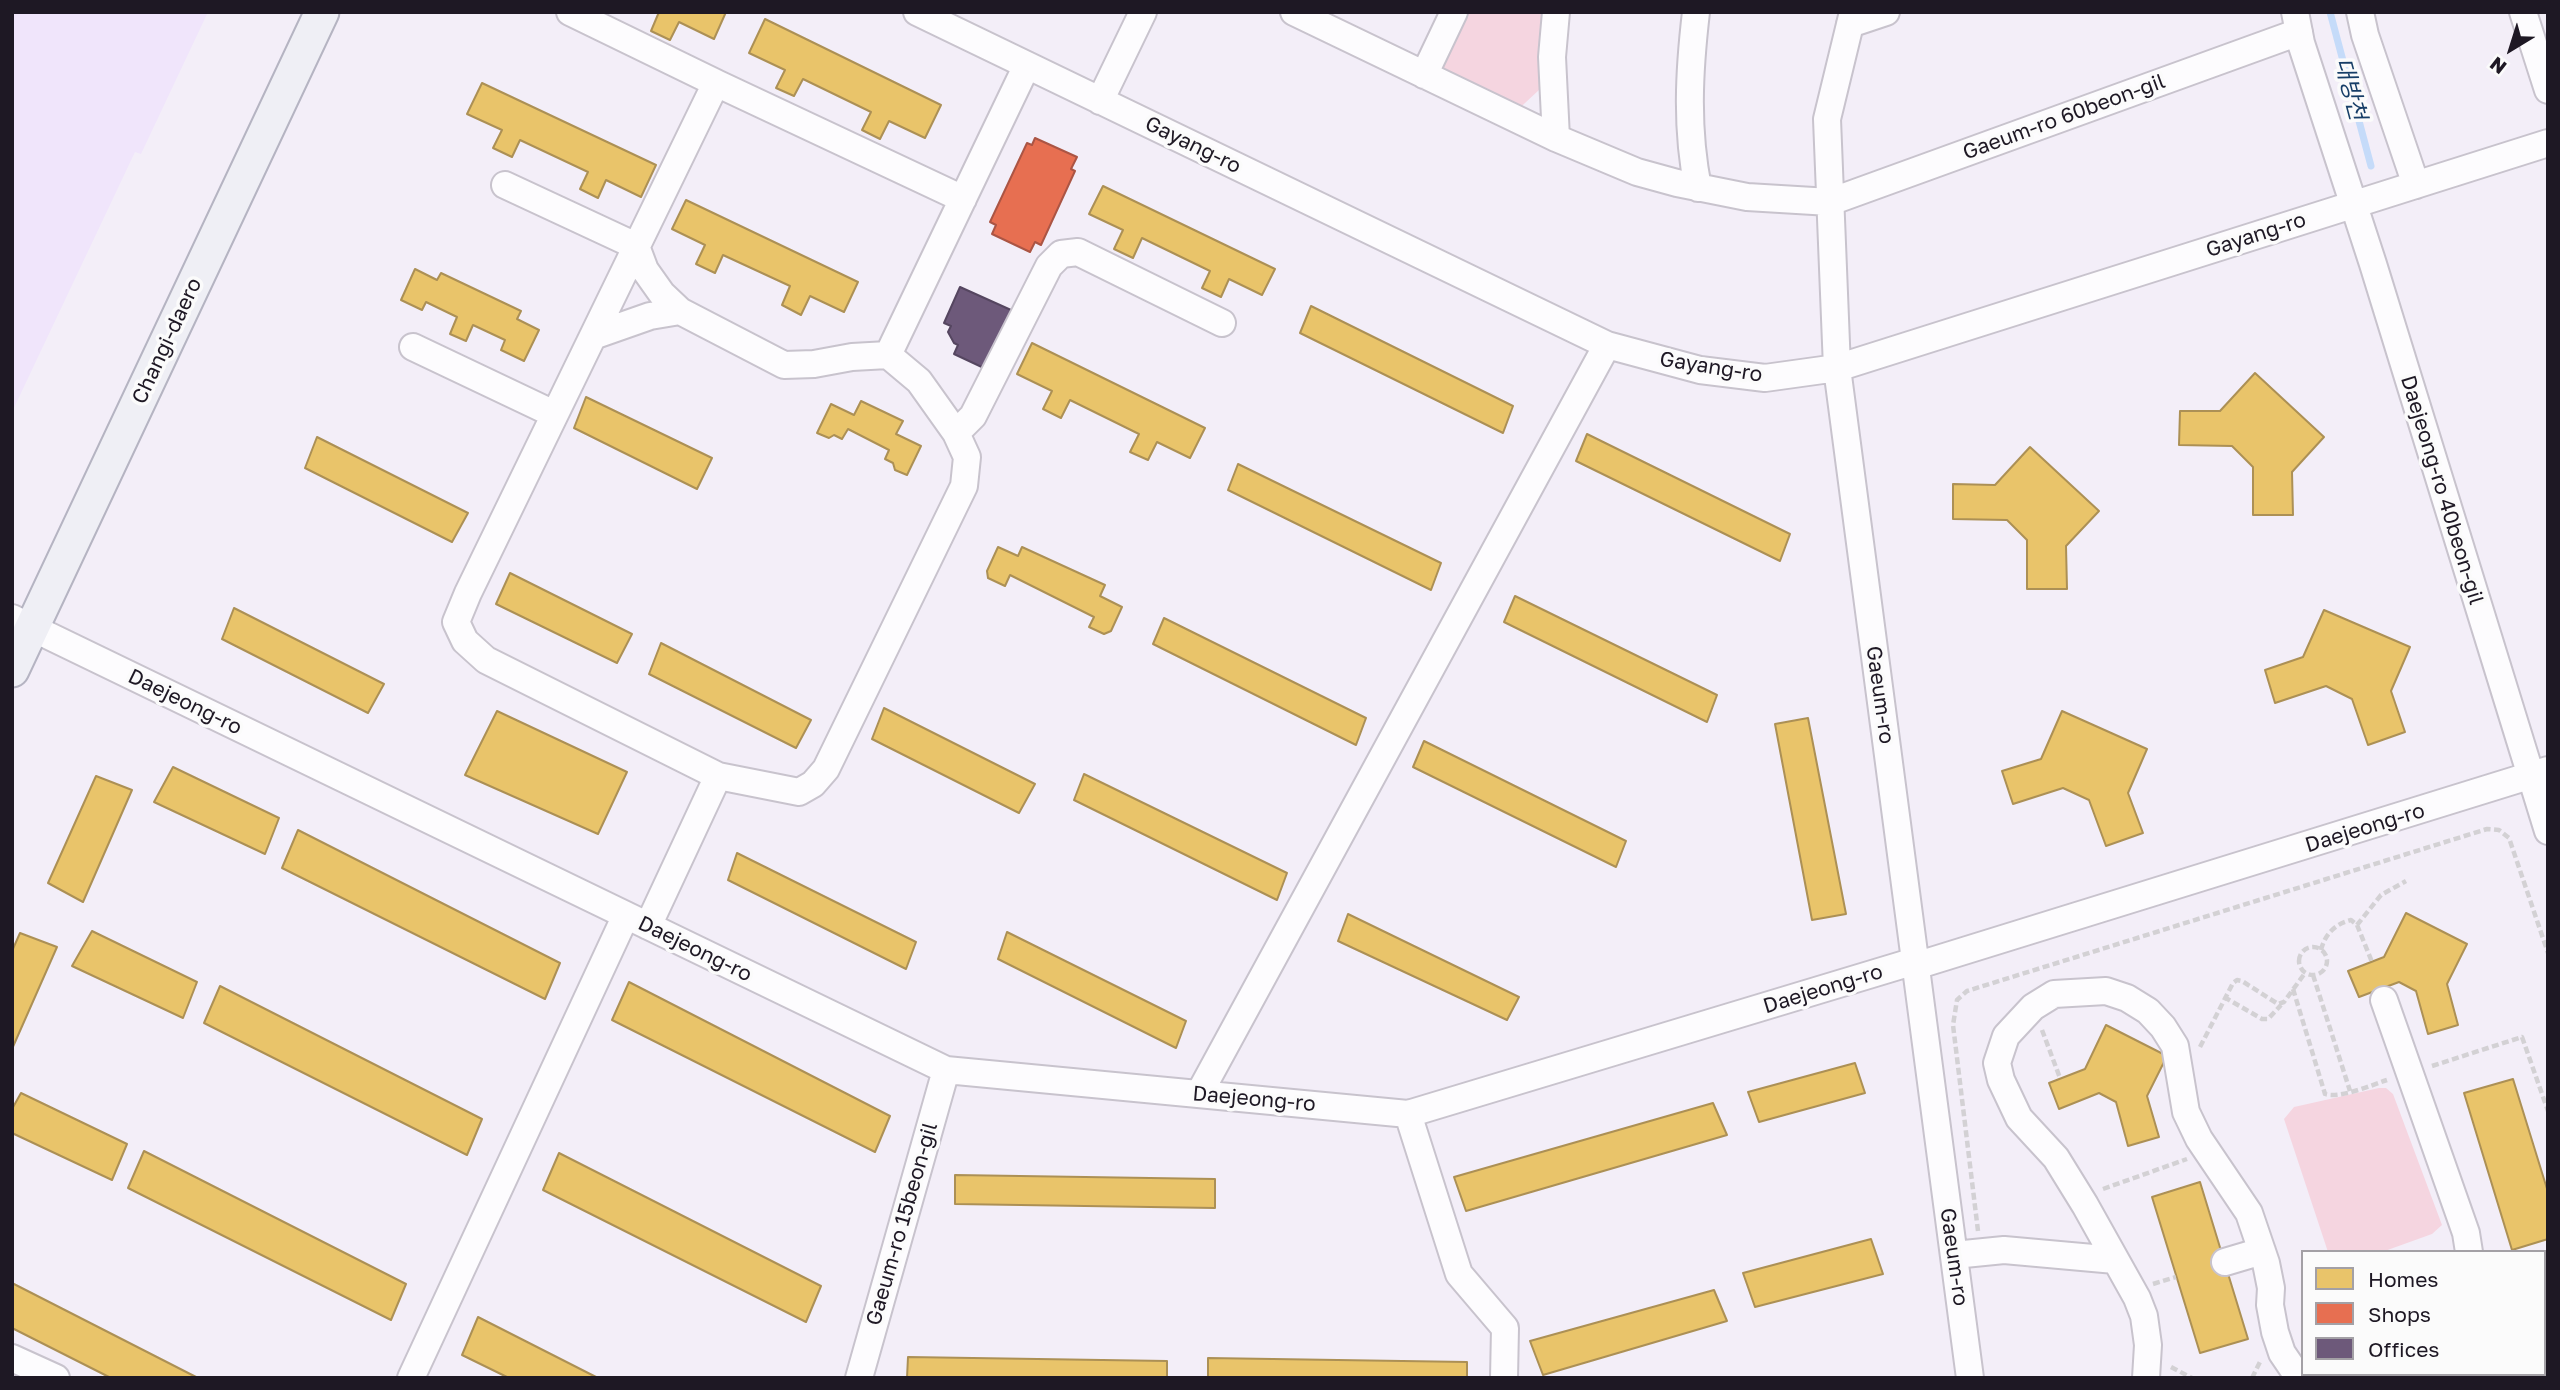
<!DOCTYPE html>
<html>
<head>
<meta charset="utf-8">
<style>
  body { margin:0 }
  #map { position:relative; width:2560px; height:1390px; overflow:hidden; background:#f3eef8; font-family:"Golos Text",sans-serif }
  canvas { display:block }
  .frame { position:absolute; inset:0; border:14px solid #1e1824; pointer-events:none }
  .legend { position:absolute; left:2301px; top:1250px; width:245px; height:126px; box-sizing:border-box; background:#fbfbfb; border:2px solid #a3a0a5; margin:0; padding:9px 12px; list-style:none; font-size:21px; color:#1e1824 }
  .legend li { display:flex; align-items:center; gap:14px; height:35px }
  .legend b { width:35px; border:2px solid #a3a0a5 }
  .north { position:absolute; left:2476px; top:14px; width:70px; height:70px; -webkit-text-stroke:5px #fbfbfb; paint-order:stroke; rotate:218deg; font-size:19px; font-weight:700; line-height:28px; text-align:center; color:#1e1824 }
  .north::after { content:''; display:block; margin:auto; width:24px; height:32px; background:#1e1824; clip-path:polygon(50% 0,100% 100%,50% 72%,0 100%) }
</style>
</head>
<body>
<div id="map">
<canvas width="2560" height="1390"></canvas>
<div class="frame"></div>
<ul class="legend">
<li><b style="height:19px;background:#e9c46a"></b>Homes</li>
<li><b style="height:19px;background:#e76f51"></b>Shops</li>
<li><b style="height:19px;background:#6d597a"></b>Offices</li>
</ul>
<div class="north">N</div>
</div>
<script>
const c = document.querySelector('canvas').getContext('2d');
c.lineJoin = 'round';
function paint(path, color) { c.fillStyle = color; c.fill(path, 'evenodd'); }
function trace(path, color, width, dash) { c.strokeStyle = color; c.lineWidth = width; c.lineCap = dash ? 'butt' : 'round'; c.setLineDash(dash || []); c.stroke(path); }
function write(font, color, halo, rows, align = 'center') {
  c.font = font + ' "Golos Text","Noto Sans KR",sans-serif'; c.lineWidth = 7; c.setLineDash([]); c.textBaseline = 'middle'; c.strokeStyle = halo; c.fillStyle = color; for (const [text, x, y, turn = 0] of rows) {
    c.save(); c.translate(x, y); c.rotate((+turn || 0) * Math.PI / 180); c.textAlign = isNaN(turn) ? turn : align; if (halo) c.strokeText(text, 0, 0); c.fillText(text, 0, 0); c.restore();
  }
}
paint(new Path2D(`
  M 12,12 L 208,12 L 141,154 L 135,152 L 12,412 Z`), '#f0e5fb');
paint(new Path2D(`
  M 1454,12 L 1556,12 L 1553,77 L 1511,116 L 1424,75 Z
  M 2379,1088 L 2386,1088 L 2393,1094 L 2442,1225 L 2432,1234 L 2382,1252 L 2328,1252 L 2284,1119 L 2294,1107 Z`), '#f5d5e0');
const homes = new Path2D(`
  M 726,12 L 714,39 L 679,22 L 670,40 L 651,31 L 659,12 Z
  M 765,19 L 941,105 L 925,138 L 889,121 L 880,139 L 862,130 L 871,112 L 803,79 L 794,96 L 776,88 L 785,70 L 749,53 Z
  M 482,83 L 656,165 L 641,197 L 606,180 L 598,198 L 580,189 L 588,172 L 520,140 L 512,157 L 493,148 L 502,130 L 467,114 Z
  M 1103,186 L 1275,269 L 1262,295 L 1229,279 L 1221,297 L 1202,288 L 1210,271 L 1142,238 L 1133,258 L 1114,249 L 1123,230 L 1089,214 Z
  M 686,200 L 858,282 L 844,312 L 810,296 L 801,315 L 782,305 L 790,286 L 723,255 L 715,273 L 696,264 L 705,245 L 672,229 Z
  M 415,269 L 437,280 L 441,273 L 521,311 L 517,319 L 539,330 L 524,361 L 501,350 L 505,340 L 473,325 L 466,341 L 450,334 L 457,317 L 426,302 L 422,310 L 401,300 Z
  M 1311,306 L 1513,406 L 1503,433 L 1300,333 Z
  M 1032,343 L 1205,428 L 1190,458 L 1157,442 L 1148,460 L 1130,452 L 1139,434 L 1070,400 L 1061,418 L 1043,409 L 1052,391 L 1017,374 Z
  M 2255,373 L 2324,437 L 2292,472 L 2293,515 L 2253,515 L 2253,467 L 2232,446 L 2179,445 L 2180,411 L 2220,411 Z
  M 586,397 L 712,458 L 697,489 L 574,428 Z
  M 861,401 L 903,421 L 896,434 L 921,446 L 907,475 L 895,470 L 893,463 L 885,459 L 889,450 L 848,429 L 842,439 L 834,435 L 829,438 L 817,433 L 831,404 L 854,415 Z
  M 1587,434 L 1790,534 L 1780,561 L 1576,461 Z
  M 317,437 L 468,513 L 452,542 L 305,468 Z
  M 2030,447 L 2099,511 L 2066,546 L 2067,589 L 2027,589 L 2027,540 L 2007,520 L 1953,519 L 1953,484 L 1995,485 Z
  M 1238,464 L 1441,563 L 1431,590 L 1228,490 Z
  M 998,547 L 1018,556 L 1022,547 L 1105,585 L 1100,596 L 1122,607 L 1111,631 L 1104,634 L 1089,627 L 1094,617 L 1010,575 L 1005,586 L 988,578 L 987,571 Z
  M 510,573 L 632,634 L 617,663 L 496,604 Z
  M 1515,596 L 1717,695 L 1707,722 L 1504,622 Z
  M 234,608 L 384,684 L 368,713 L 222,639 Z
  M 2324,610 L 2410,647 L 2391,691 L 2405,732 L 2368,745 L 2352,699 L 2326,686 L 2275,703 L 2265,670 L 2303,657 Z
  M 1164,618 L 1366,718 L 1356,745 L 1153,644 Z
  M 661,643 L 811,720 L 796,748 L 649,674 Z
  M 884,708 L 1035,784 L 1019,813 L 872,739 Z
  M 497,711 L 627,772 L 598,834 L 465,775 Z
  M 2062,711 L 2147,749 L 2128,793 L 2143,833 L 2106,846 L 2089,800 L 2063,788 L 2013,804 L 2002,771 L 2041,759 Z
  M 1808,718 L 1846,914 L 1812,920 L 1775,724 Z
  M 1424,741 L 1626,841 L 1616,867 L 1413,767 Z
  M 173,767 L 279,818 L 265,854 L 154,802 Z
  M 1084,774 L 1287,873 L 1277,900 L 1074,800 Z
  M 96,776 L 132,790 L 83,902 L 48,883 Z
  M 298,830 L 560,963 L 545,999 L 282,868 Z
  M 737,853 L 916,942 L 906,969 L 728,880 Z
  M 2406,913 L 2467,944 L 2447,984 L 2458,1025 L 2428,1034 L 2416,991 L 2399,982 L 2359,997 L 2348,971 L 2384,957 Z
  M 1348,914 L 1519,997 L 1507,1020 L 1338,941 Z
  M 92,931 L 197,982 L 183,1018 L 72,966 Z
  M 1007,932 L 1186,1021 L 1176,1048 L 998,959 Z
  M 20,933 L 57,947 L 12,1049 L 12,951 Z
  M 629,982 L 890,1116 L 875,1152 L 612,1020 Z
  M 220,986 L 482,1119 L 467,1155 L 204,1023 Z
  M 2106,1025 L 2167,1056 L 2147,1096 L 2159,1137 L 2128,1146 L 2116,1102 L 2099,1093 L 2059,1109 L 2049,1083 L 2085,1069 Z
  M 1855,1063 L 1865,1093 L 1759,1122 L 1748,1092 Z
  M 2513,1079 L 2548,1192 L 2548,1239 L 2512,1250 L 2464,1093 Z
  M 21,1093 L 127,1144 L 112,1180 L 12,1133 L 12,1109 Z
  M 1713,1103 L 1727,1135 L 1466,1211 L 1454,1177 Z
  M 144,1151 L 406,1284 L 391,1320 L 128,1188 Z
  M 559,1153 L 821,1286 L 806,1322 L 543,1190 Z
  M 955,1175 L 1215,1179 L 1215,1208 L 955,1204 Z
  M 2200,1182 L 2248,1339 L 2200,1353 L 2152,1197 Z
  M 1871,1239 L 1883,1274 L 1755,1307 L 1743,1273 Z
  M 12,1283 L 198,1378 L 111,1378 L 12,1328 Z
  M 2544,1289 L 2548,1291 L 2548,1363 L 2544,1361 Z
  M 1714,1290 L 1727,1321 L 1543,1375 L 1530,1341 Z
  M 478,1317 L 598,1378 L 509,1378 L 462,1355 Z
  M 908,1357 L 1167,1361 L 1167,1378 L 907,1378 Z
  M 1208,1358 L 1467,1362 L 1467,1378 L 1208,1378 Z`);
paint(homes, '#e9c46a');
trace(homes, '#ac9055', 2);
const shops = new Path2D(`
  M 1035,138 L 1077,157 L 1071,169 L 1075,171 L 1041,245 L 1035,242 L 1030,252 L 992,234 L 996,225 L 990,222 L 1027,143 L 1032,145 Z`);
paint(shops, '#e76f51');
trace(shops, '#ab5544', 2);
const offices = new Path2D(`
  M 960,287 L 1011,310 L 986,369 L 954,354 L 958,345 L 954,343 L 948,332 L 951,326 L 944,323 Z`);
paint(offices, '#6d597a');
trace(offices, '#554660', 2);
trace(new Path2D(`
  M 2330,12 L 2371,166`), '#c5dbf9', 7);
const minor = new Path2D(`
  M 570,12 L 716,83
  M 917,12 L 1607,345 L 1700,370 L 1765,378 L 1837,368 L 2548,143
  M 1294,12 L 1556,138 L 1637,172 L 1677,183 L 1747,197 L 1830,202 L 2299,32
  M 1556,12 L 1552,57 L 1556,138
  M 1696,12 C 1689,72 1686,128 1698,188
  M 1853,12 L 1827,119 L 1837,368 L 1970,1378
  M 2295,12 L 2301,43 L 2373,264 L 2548,831
  M 2360,12 L 2365,35 L 2416,185
  M 2523,12 L 2548,90
  M 1850,24 L 1886,12
  M 1424,75 L 1454,12
  M 1100,101 L 1143,12
  M 505,185 L 636,246 L 645,270 L 662,294 L 680,311 L 784,365 L 814,364 L 852,357 L 888,355 L 919,381 L 956,433 L 967,457 L 964,486 L 826,769 L 813,784 L 799,792 L 718,776 L 648,926
  M 593,336 L 650,316 L 680,311
  M 413,347 L 554,414
  M 888,355 L 1027,65
  M 956,433 L 973,416 L 1049,266 L 1061,254 L 1078,252 L 1222,323
  M 12,618 L 946,1070 L 1408,1114 L 1915,961 L 1925,963 L 2548,770
  M 718,776 L 486,660 L 465,641 L 456,622 L 468,593 L 716,83 L 963,199
  M 2384,1000 L 2466,1233 L 2469,1252
  M 1199,1094 L 1607,345
  M 1408,1114 L 1459,1274 L 1505,1328 L 1504,1378
  M 1954,1255 L 2004,1250 L 2115,1260
  M 2225,1262 L 2262,1251
  M 2544,1265 L 2548,1266
  M 12,1358 L 56,1378
  M 411,1378 L 626,915
  M 859,1378 L 946,1070
  M 2146,1378 L 2148,1345 L 2144,1316 L 2137,1298 L 2085,1205 L 2056,1158 L 2019,1118 L 2001,1080 L 1997,1063 L 2006,1036 L 2033,1007 L 2054,994 L 2106,991 L 2127,998 L 2148,1011 L 2163,1027 L 2175,1046 L 2186,1112 L 2199,1139 L 2249,1213 L 2266,1263 L 2271,1288 L 2270,1305 L 2275,1332 L 2282,1353 L 2299,1378
  M 2411,1378 L 2424,1376 L 2427,1378`);
const major = new Path2D(`
  M 12,670 L 322,12`);
trace(minor, '#c8c3cd', 30);
trace(major, '#b5b4c2', 37);
trace(new Path2D(`
  M 2357,925 L 2381,895 L 2406,881
  M2299 961a14 14 0 1 1 28 0a14 14 0 1 1-28 0Z
  M 2321,950 C 2325,934 2335,924 2351,920 L 2357,925 L 2372,962
  M 2313,975 L 2350,1091
  M 2293,989 L 2325,1094 C 2339,1099 2372,1085 2387,1080
  M 2224,997 L 2262,1019 L 2268,1019 L 2281,1005
  M 2042,1030 L 2060,1078
  M 2200,1047 L 2233,983 L 2237,980 L 2242,981 L 2278,1004 L 2284,1002 L 2305,973
  M 2432,1066 L 2522,1037 L 2548,1111
  M 2103,1189 L 2187,1159
  M 1978,1231 L 1953,1025 L 1957,1000 L 1967,991 L 2487,829 L 2499,830 L 2509,838 L 2548,953
  M 2153,1284 L 2176,1277
  M 2171,1367 L 2192,1378
  M 2509,1374 L 2511,1378
  M 2252,1378 L 2261,1360`), '#d3d1d4', 4.5, [7, 3.5]);
trace(minor, '#fdfcfe', 26);
trace(major, '#efeff5', 33);
write('21px', '#1e1824', '#fbfbfb', [
  ["Gaeum-ro 60beon-gil",2064,117,-20],
  ["Gayang-ro",1193,145,26],
  ["Gayang-ro",2256,235,-18],
  ["Changi-daero",167,341,-65],
  ["Gayang-ro",1711,367,9],
  ["Daejeong-ro 40beon-gil",2442,490,73],
  ["Gaeum-ro",1880,695,82],
  ["Daejeong-ro",185,702,26],
  ["Daejeong-ro",2365,828,-17],
  ["Daejeong-ro",695,949,26],
  ["Daejeong-ro",1823,989,-17],
  ["Daejeong-ro",1254,1099,5],
  ["Gaeum-ro 15beon-gil",902,1224,-74],
  ["Gaeum-ro",1954,1257,82]
]);
write('italic 23px', '#173e67', '#fbfbfb', [
  ["대방천",2350,89,75]
]);
</script>
</body>
</html>
